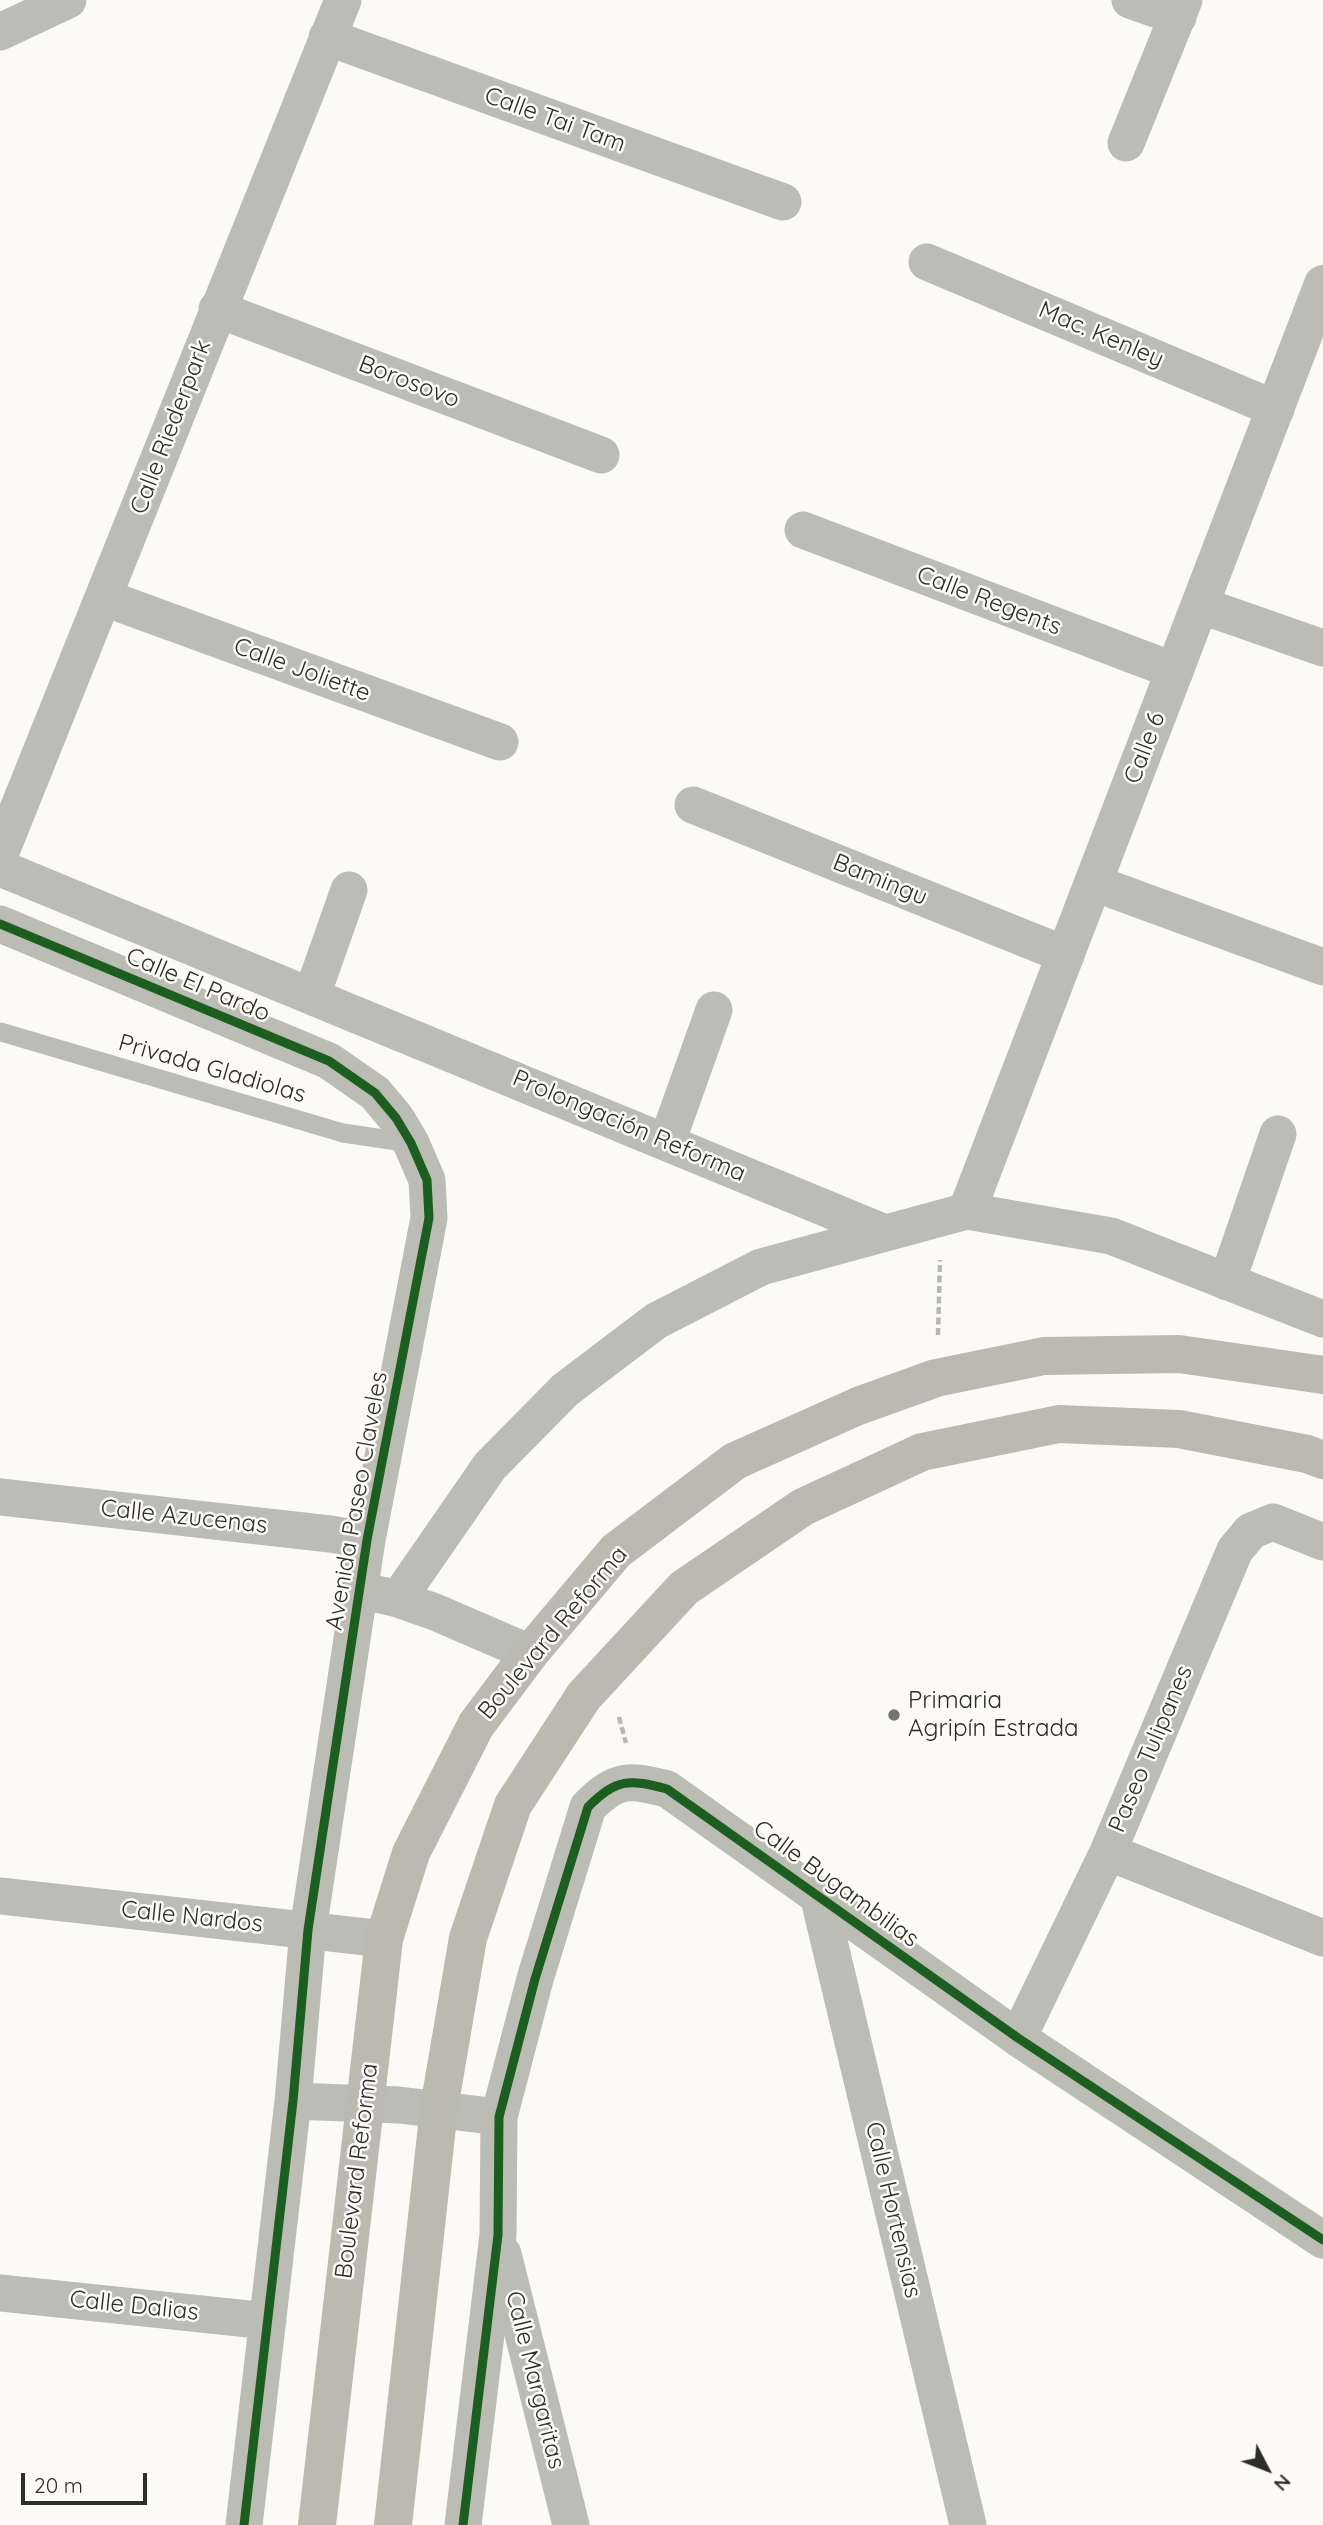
<!DOCTYPE html>
<html>
<head>
<meta charset="utf-8">
<style>
  body { margin:0 }
  #map { position:relative; width:1323px; height:2525px; overflow:hidden; background:#fcfaf7; font-family:Quicksand,sans-serif }
  canvas { display:block }
  .north { position:absolute; left:1232px; top:2434px; width:70px; height:70px; -webkit-text-stroke:5px #fdfbf6; paint-order:stroke; rotate:132deg; font-size:19px; font-weight:700; line-height:28px; text-align:center; color:#2d2d2b }
  .north::after { content:''; display:block; margin:auto; width:24px; height:32px; background:#2d2d2b; clip-path:polygon(50% 0,100% 100%,50% 72%,0 100%) }
  .scale { position:absolute; left:21px; top:2473px; width:126px; height:32px; box-sizing:border-box; border:4px solid #2d2d2b; border-top:0; padding-left:9px; font-size:21px; line-height:24px; white-space:nowrap; color:#2d2d2b; -webkit-text-stroke:5px #fdfbf6; paint-order:stroke }
</style>
</head>
<body>
<div id="map">
<canvas width="1323" height="2525"></canvas>
<div class="north">N</div>
<div class="scale">20 m</div>
</div>
<script>
const c = document.querySelector('canvas').getContext('2d');
c.lineJoin = 'round';
function trace(path, color, width, dash) { c.strokeStyle = color; c.lineWidth = width; c.lineCap = dash ? 'butt' : 'round'; c.setLineDash(dash || []); c.stroke(path); }
function write(font, color, halo, rows, align = 'center') {
  c.font = font + ' Quicksand,sans-serif'; c.lineWidth = 5; c.setLineDash([]); c.textBaseline = 'middle'; c.strokeStyle = halo; c.fillStyle = color; for (const [text, x, y, turn = 0] of rows) {
    c.save(); c.translate(x, y); c.rotate((+turn || 0) * Math.PI / 180); c.textAlign = isNaN(turn) ? turn : align; if (halo) c.strokeText(text, 0, 0); c.fillText(text, 0, 0); c.restore();
  }
}
trace(new Path2D(`
  M 938,1335 L 940,1260
  M 619,1717 L 626,1743`), '#b8b8b3', 4.5, [7, 3.5]);
trace(new Path2D(`
  M 1,1032 L 343,1133 L 411,1143`), '#bbbcb3', 19);
trace(new Path2D(`
  M 1130,0 L 1178,17
  M 0,32 L 68,0
  M 327,37 L 783,202
  M 1126,143 L 1184,0
  M 927,262 L 1276,409
  M 217,309 L 601,455
  M 803,530 L 1175,671
  M 105,598 L 500,742
  M 1200,605 L 1323,648
  M 693,805 L 1066,955
  M 0,854 L 343,0
  M 0,868 L 883,1232
  M 1094,883 L 1323,967
  M 0,924 L 329,1061 L 375,1093 L 396,1118 L 411,1143 L 427,1180 L 429,1218 L 367,1540 L 308,1930 L 293,2101 L 244,2525
  M 312,995 L 349,890
  M 667,1142 L 714,1010
  M 1227,1282 L 1278,1134
  M 0,1497 L 330,1534 L 367,1540
  M 360,1590 L 398,1599 L 490,1466 L 565,1390 L 656,1321 L 761,1267 L 967,1211 L 1111,1236 L 1323,1319
  M 398,1599 L 435,1612 L 530,1653
  M 1108,1852 L 1323,1938
  M 818,1895 L 968,2525
  M 0,1896 L 384,1939
  M 1018,2038 L 1108,1852 L 1235,1550 L 1251,1531 L 1273,1522 L 1323,1542
  M 293,2101 L 399,2105 L 499,2117
  M 503,2254 L 571,2525
  M 0,2293 L 268,2321
  M 463,2525 L 498,2235 L 499,2117 L 535,1979 L 588,1807 C 617,1778 629,1779 667,1789 L 1018,2038 L 1323,2240`), '#bbbcb3', 37);
trace(new Path2D(`
  M 967,1211 L 1323,284`), '#bbbcb3', 38);
trace(new Path2D(`
  M 317,2525 L 384,1939 L 411,1853 L 476,1725 L 530,1653 L 616,1551 L 735,1461 L 858,1406 L 936,1378 L 1044,1356 L 1179,1354 L 1323,1375
  M 393,2525 L 439,2108 L 468,1938 L 513,1805 L 584,1696 L 684,1588 L 803,1507 L 922,1452 L 1059,1424 L 1179,1429 L 1307,1454 L 1323,1460`), '#bbbab1', 38);
trace(new Path2D(`
  M 0,924 L 329,1061 L 375,1093 L 396,1118 L 411,1143 L 427,1180 L 429,1218 L 367,1540 L 308,1930 L 293,2101 L 244,2525
  M 463,2525 L 498,2235 L 499,2117 L 535,1979 L 588,1807 C 617,1778 629,1779 667,1789 L 1018,2038 L 1323,2240`), '#1b5e20', 9);
for (const [x, y, r, color] of [
  [894,1715,7,"#757572"]
]) { const dot = new Path2D(); dot.arc(x, y, r, 0, 2 * Math.PI); c.fillStyle = color; c.fill(dot); trace(dot, '#fdfbf6', 2.5); }
write('24px', '#2d2d2b', '#fdfbf6', [
  ["Calle Tai Tam",555,120,20],
  ["Mac. Kenley",1101,335,23],
  ["Borosovo",409,382,21],
  ["Calle Riederpark",171,427,-69],
  ["Calle Regents",989,601,21],
  ["Calle Joliette",302,670,20],
  ["Calle 6",1145,748,-69],
  ["Bamingu",880,880,22],
  ["Calle El Pardo",198,985,23],
  ["Privada Gladiolas",212,1069,16],
  ["Prolongación Reforma",629,1126,23],
  ["Avenida Paseo Claveles",357,1501,-80],
  ["Calle Azucenas",184,1517,6],
  ["Boulevard Reforma",553,1633,-50],
  ["Paseo Tulipanes",1151,1749,-67],
  ["Calle Bugambilias",836,1884,36],
  ["Calle Nardos",192,1917,6],
  ["Boulevard Reforma",357,2171,-83],
  ["Calle Hortensias",893,2210,77],
  ["Calle Dalias",134,2306,6],
  ["Calle Margaritas",535,2380,76]
]);
write('24px', '#2d2d2b', '#fdfbf6', [
  ["Primaria",908,1701],
  ["Agripín Estrada",908,1729]
], 'left');
</script>
</body>
</html>
